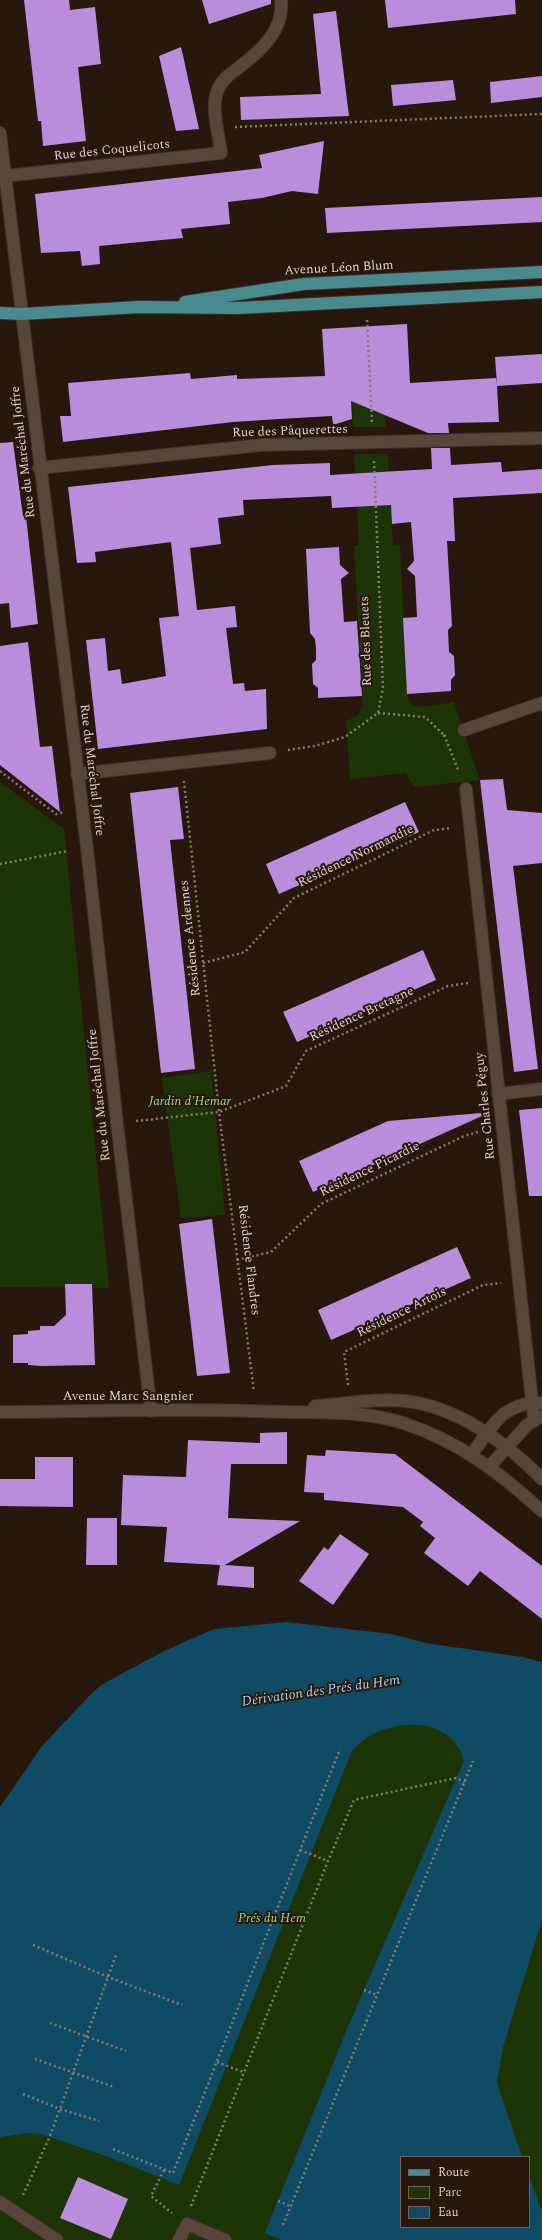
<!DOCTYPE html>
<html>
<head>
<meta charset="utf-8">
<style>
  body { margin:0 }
  #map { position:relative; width:542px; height:2240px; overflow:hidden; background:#27170c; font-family:Spectral,serif }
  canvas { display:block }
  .legend { position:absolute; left:400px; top:2156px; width:130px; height:72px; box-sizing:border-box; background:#27170c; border:1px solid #716259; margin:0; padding:5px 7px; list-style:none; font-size:12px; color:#dfd3cc }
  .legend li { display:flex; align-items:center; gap:8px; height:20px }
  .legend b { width:20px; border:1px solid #716259 }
</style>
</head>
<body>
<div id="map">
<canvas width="542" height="2240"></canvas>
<ul class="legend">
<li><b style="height:5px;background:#498a8f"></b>Route</li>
<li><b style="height:11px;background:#1d3506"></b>Parc</li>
<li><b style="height:11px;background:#104b66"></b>Eau</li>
</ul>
</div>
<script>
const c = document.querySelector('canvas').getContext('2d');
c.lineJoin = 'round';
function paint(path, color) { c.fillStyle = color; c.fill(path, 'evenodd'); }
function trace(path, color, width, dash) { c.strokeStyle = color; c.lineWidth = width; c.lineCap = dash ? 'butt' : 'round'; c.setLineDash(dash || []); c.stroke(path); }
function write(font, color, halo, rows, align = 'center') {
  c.font = font + ' Spectral,serif'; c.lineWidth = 4; c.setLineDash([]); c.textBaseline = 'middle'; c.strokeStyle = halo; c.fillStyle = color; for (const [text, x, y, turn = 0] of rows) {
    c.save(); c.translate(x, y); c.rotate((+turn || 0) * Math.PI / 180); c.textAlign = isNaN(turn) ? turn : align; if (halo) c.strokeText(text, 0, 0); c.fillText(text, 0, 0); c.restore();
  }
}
paint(new Path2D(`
  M 381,325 L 386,427 L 353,427 L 349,327 Z
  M 388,453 L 393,545 L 400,544 L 407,694 L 411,704 L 421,707 L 454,702 L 480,780 L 414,787 L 406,773 L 350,779 L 346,721 L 357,716 L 363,706 L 354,546 L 359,545 L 354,454 Z
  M 0,782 L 64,829 L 109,1288 L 0,1287 Z
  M 211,1071 L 225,1215 L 181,1218 L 162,1078 Z
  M 542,1668 L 542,2240 L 0,2240 L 0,1821 ZM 401,2157 L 529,2157 L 529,2227 L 401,2227 Z`), '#1d3506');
paint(new Path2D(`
  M 287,1622 L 391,1634 L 426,1643 L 522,1657 L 542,1662 L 542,1920 L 503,2047 L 497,2083 L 522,2157 L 401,2157 L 401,2227 L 529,2227 L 529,2175 L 542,2212 L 542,2240 L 281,2240 L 265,2233 L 347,2029 L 464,1761 C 452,1711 376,1717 351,1753 L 179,2185 L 109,2157 L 41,2134 L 29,2133 L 0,2137 L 0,1807 L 42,1746 L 91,1694 L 101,1685 L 164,1651 L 214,1629 Z`), '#104b66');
paint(new Path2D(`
  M 24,0 L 69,0 L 70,10 L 95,7 L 101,64 L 78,67 L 86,141 L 43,146 L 41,121 L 38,121 Z
  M 202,0 L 271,0 L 271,4 L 209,24 Z
  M 385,0 L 515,0 L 516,14 L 388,28 Z
  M 336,11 L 349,116 L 241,120 L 240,97 L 321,94 L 313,14 Z
  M 181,47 L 184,60 L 199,129 L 176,131 L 159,56 Z
  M 542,76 L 542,97 L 491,103 L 490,82 Z
  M 453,80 L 456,100 L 393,106 L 391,85 Z
  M 324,141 L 318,194 L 292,191 L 262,198 L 228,202 L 230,224 L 181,229 L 183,238 L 99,246 L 100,264 L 82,266 L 80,251 L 41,253 L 35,194 L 262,168 L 259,155 Z
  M 542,197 L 542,222 L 327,233 L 325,208 Z
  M 407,324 L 410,383 L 496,378 L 497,385 L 495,357 L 542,354 L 542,383 L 497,386 L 499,422 L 448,423 L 449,433 L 428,433 L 351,401 L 352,419 L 333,425 L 332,416 L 279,419 L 233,422 L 63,442 L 60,416 L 71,416 L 68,383 L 190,373 L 191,379 L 237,375 L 237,379 L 325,376 L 322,329 Z
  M 13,442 L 23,516 L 26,516 L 38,624 L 11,628 L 9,603 L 0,604 L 0,443 Z
  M 431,448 L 450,448 L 451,465 L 501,462 L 502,472 L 542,469 L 542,493 L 453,498 L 455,541 L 447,541 L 452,626 L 448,630 L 449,652 L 454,656 L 455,675 L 451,680 L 451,691 L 407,694 L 403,618 L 417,617 L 415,576 L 407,569 L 414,561 L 411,522 L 392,524 L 391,505 L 332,508 L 331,496 L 243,500 L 244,515 L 218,518 L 221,544 L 190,548 L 197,610 L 235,606 L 237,627 L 226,628 L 233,684 L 244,683 L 245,691 L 266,689 L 267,729 L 98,749 L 86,640 L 105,638 L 108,671 L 120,669 L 122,684 L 166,676 L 159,618 L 179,616 L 171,542 L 95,552 L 96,562 L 77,563 L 68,487 L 273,465 L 330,463 L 330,475 L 432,469 Z
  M 339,547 L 340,565 L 349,573 L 341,579 L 344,622 L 357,621 L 362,696 L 318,698 L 318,688 L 313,684 L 312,664 L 316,660 L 316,649 L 315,639 L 310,633 L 306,549 Z
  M 28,642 L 40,747 L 52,746 L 60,812 L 0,765 L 0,646 Z
  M 503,779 L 507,810 L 542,813 L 542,863 L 513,866 L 538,1069 L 514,1072 L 480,780 Z
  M 178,787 L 184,839 L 170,840 L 195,1069 L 161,1073 L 130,793 Z
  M 405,802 L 419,832 L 279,894 L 266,864 Z
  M 423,950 L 436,980 L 297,1042 L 283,1012 Z
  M 542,1108 L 542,1196 L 529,1196 L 519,1110 Z
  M 481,1113 L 482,1116 L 313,1192 L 299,1161 L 388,1121 Z
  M 212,1219 L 230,1373 L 197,1376 L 179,1224 Z
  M 457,1247 L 471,1278 L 331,1340 L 318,1310 Z
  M 65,1284 L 92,1284 L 95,1365 L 42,1366 L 28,1365 L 28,1363 L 13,1363 L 13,1335 L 28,1334 L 28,1331 L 40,1330 L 40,1326 L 54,1326 L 66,1315 Z
  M 287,1432 L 287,1464 L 231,1464 L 228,1518 L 300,1521 L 225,1565 L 254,1567 L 254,1588 L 217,1585 L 220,1565 L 164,1562 L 167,1527 L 121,1525 L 123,1475 L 186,1477 L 188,1440 L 260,1443 L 260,1433 Z
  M 326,1450 L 395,1454 L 542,1566 L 542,1619 L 480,1571 L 468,1586 L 424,1553 L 435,1538 L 420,1526 L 423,1522 L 403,1507 L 324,1500 L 324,1493 L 304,1492 L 307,1455 L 325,1456 Z
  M 35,1457 L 73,1457 L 73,1507 L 0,1506 L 0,1479 L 35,1479 Z
  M 87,1518 L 117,1518 L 117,1565 L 86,1565 Z
  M 340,1534 L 369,1554 L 333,1605 L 299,1581 L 324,1547 L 328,1550 Z
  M 78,2177 L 128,2199 L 111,2239 L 60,2218 Z`), '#b98ddc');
const lane = new Path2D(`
  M 0,2202 L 57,2240
  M 179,2240 L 187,2224 L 225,2240`);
const street = new Path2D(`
  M 0,133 L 87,848 L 117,1123 L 151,1411
  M 5,176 L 221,153 C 219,135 211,109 217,92 C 221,79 232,73 242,65 C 263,49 284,29 281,0
  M 39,468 L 262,445 L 542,438
  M 464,730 L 542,703
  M 77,774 L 270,753
  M 466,789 L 534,1420
  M 498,1094 L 542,1089
  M 315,1406 C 345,1404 376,1398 406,1401 C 457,1407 507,1443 542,1479
  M 0,1412 C 95,1411 191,1408 287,1412 C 327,1413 368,1411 406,1424 C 460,1442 501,1474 542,1511
  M 472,1454 C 492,1426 504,1401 542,1403
  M 490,1466 L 527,1425 L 540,1417`);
const primary = new Path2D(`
  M 185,302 L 304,284 L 542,272
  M 0,313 L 22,314 L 139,307 L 239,308 L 542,292`);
trace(lane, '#3d312d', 14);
trace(street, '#3d312d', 14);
trace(primary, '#3d312d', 14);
trace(new Path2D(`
  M 235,127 L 542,114
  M 367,320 L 372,423
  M 378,713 L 425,717 L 444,735 L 446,735
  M 444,735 L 459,772
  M 288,750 L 315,746 L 345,737 L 378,713 L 383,688 L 374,460
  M 0,771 L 56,814 L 64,812
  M 184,781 L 219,1112 L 254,1392
  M 0,864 L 68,851
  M 203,963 L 245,952 L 294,898 L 434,830 L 452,828
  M 136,1121 L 219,1112 L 286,1086 L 306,1051 L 448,986 L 468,983
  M 237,1260 L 271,1252 L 321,1204 L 464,1136 L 485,1130
  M 348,1385 L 344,1352 L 483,1285 L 501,1283
  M 300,1850 L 328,1861
  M 33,1945 L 108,1977 L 182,2005
  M 364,1990 L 377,1995
  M 50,2023 L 126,2051
  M 35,2059 L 114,2087
  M 217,2062 L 243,2072
  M 23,2094 L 60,2109 L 99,2121
  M 113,2149 L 173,2173 L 340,1749
  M 164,2170 L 151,2196 L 172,2213
  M 23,2195 L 50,2136 L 116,1955
  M 278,2201 L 290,2206
  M 191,2206 L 328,1861 L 354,1800 L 456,1778 L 465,1782
  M 283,2225 L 473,1761`), '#887a71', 2.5, [2, 3]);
trace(lane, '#59463a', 12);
trace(street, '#59463a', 12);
trace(primary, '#498a8f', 12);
write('13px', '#dfd3cc', '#27170c', [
  ["Rue des Coquelicots",112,151,-6],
  ["Avenue Léon Blum",339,269,-3],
  ["Rue des Pâquerettes",290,432,-2],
  ["Rue du Maréchal Joffre",24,452,-97],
  ["Rue des Bleuets",367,641,-92],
  ["Rue du Maréchal Joffre",91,770,83],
  ["Résidence Normandie",356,857,-26],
  ["Résidence Ardennes",191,938,-96],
  ["Résidence Bretagne",362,1015,-25],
  ["Rue du Maréchal Joffre",100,1095,-96],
  ["Rue Charles Péguy",486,1106,-96],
  ["Résidence Picardie",370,1170,-26],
  ["Résidence Flandres",248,1260,83],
  ["Résidence Artois",402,1313,-26],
  ["Avenue Marc Sangnier",128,1397]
]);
write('italic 13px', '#9fdc72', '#27170c', [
  ["Jardin d'Hemar",190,1102],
  ["Prés du Hem",272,1919]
]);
write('italic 14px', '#a8d6f0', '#27170c', [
  ["Dérivation des Prés du Hem",321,1692,-8]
]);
</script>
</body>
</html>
